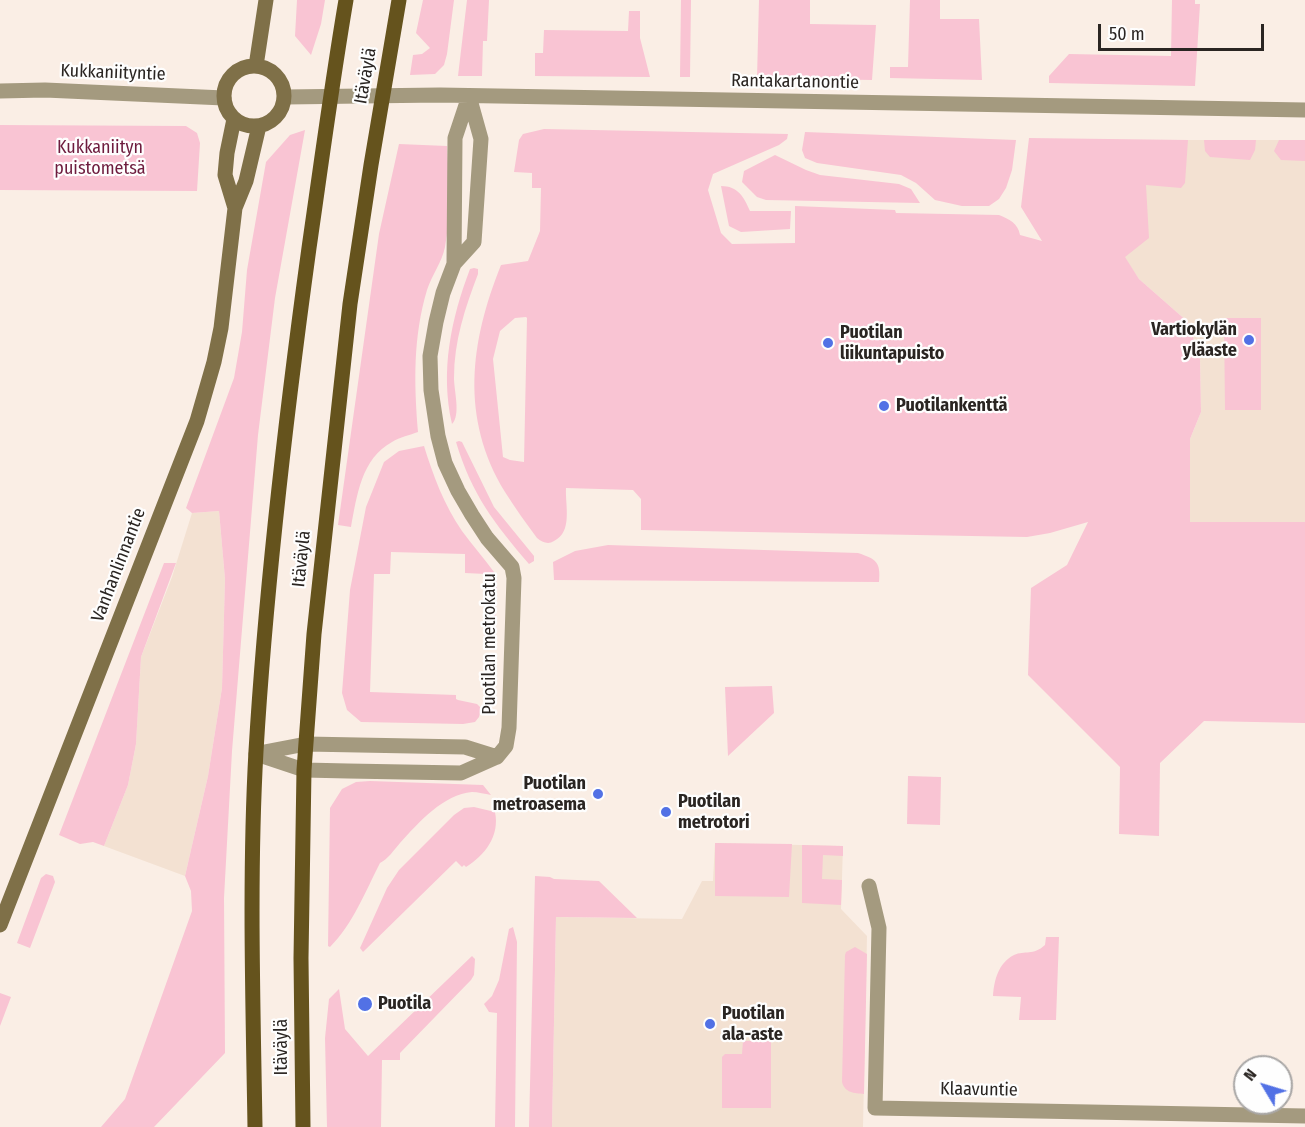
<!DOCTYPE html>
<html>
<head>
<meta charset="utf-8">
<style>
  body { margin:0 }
  #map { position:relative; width:1305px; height:1127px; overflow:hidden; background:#faeee5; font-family:"Fira Sans Condensed",sans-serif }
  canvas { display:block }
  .north { position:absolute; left:1233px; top:1055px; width:60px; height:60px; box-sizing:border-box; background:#fefefe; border:2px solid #a9a7a6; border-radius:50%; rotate:308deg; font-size:16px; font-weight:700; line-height:24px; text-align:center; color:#2a2522 }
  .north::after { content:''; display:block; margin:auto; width:21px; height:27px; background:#5271e5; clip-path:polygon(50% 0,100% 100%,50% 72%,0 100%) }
  .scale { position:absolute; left:1098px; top:24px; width:166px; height:27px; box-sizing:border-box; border:3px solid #2a2522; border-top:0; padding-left:8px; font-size:18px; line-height:21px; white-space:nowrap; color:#2a2522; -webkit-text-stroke:4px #fefefe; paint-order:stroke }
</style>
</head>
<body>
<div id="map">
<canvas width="1305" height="1127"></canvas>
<div class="north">N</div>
<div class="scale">50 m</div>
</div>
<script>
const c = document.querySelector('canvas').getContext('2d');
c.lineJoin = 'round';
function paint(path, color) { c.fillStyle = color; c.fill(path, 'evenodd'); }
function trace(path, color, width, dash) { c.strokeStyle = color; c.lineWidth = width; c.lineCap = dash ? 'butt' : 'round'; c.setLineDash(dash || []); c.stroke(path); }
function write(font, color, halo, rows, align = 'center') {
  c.font = font + ' "Fira Sans Condensed",sans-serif'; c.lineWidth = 4.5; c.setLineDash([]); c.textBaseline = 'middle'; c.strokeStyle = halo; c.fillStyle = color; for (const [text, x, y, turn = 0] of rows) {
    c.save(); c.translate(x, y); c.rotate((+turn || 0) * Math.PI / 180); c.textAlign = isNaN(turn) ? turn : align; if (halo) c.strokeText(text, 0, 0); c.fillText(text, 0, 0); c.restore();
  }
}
paint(new Path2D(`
  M 1174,140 L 1305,140 L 1305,522 L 1190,522 L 1190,439 L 1201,412 L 1200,358 L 1188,322 L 1139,279 L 1124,257 L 1071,209 Z
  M 219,511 L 225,579 L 222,688 L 208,776 L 185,876 L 104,846 L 128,785 L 136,744 L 141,657 L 172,577 L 192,513 Z
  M 715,843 L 843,846 L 841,909 L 867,936 L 863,1127 L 552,1127 L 556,917 L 682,919 L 702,881 L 713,881 Z`), '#f3e1d2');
paint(new Path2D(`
  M 297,0 L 325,0 L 321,24 L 311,55 L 295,36 Z
  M 423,0 L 454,0 L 447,54 L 444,65 L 435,74 L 410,75 L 413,55 L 422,54 L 430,48 L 416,33 Z
  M 467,0 L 489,0 L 487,41 L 483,41 L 482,76 L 458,76 Z
  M 681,0 L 691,0 L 690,77 L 680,77 Z
  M 759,0 L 810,0 L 810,24 L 876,25 L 872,80 L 757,78 Z
  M 910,0 L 940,0 L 940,19 L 979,19 L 982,80 L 890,78 L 890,67 L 908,67 Z
  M 1172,0 L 1195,0 L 1195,4 L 1200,4 L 1195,86 L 1049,83 L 1049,76 L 1069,54 L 1171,56 Z
  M 629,11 L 640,11 L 640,38 L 650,77 L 535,76 L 535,53 L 543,53 L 544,30 L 628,31 Z
  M 0,125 L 186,126 L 197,133 L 200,143 L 197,191 L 0,190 Z
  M 544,129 L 788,134 L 787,139 L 779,145 L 713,174 L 708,190 L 721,233 L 732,244 L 795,243 L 795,206 L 895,210 L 896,213 L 999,215 C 1009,219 1018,223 1020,235 L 1042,241 L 1021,207 L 1029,138 L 1188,140 L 1185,183 L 1181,188 L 1146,185 L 1149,238 L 1125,257 L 1139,279 L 1188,322 L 1200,358 L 1201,412 L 1190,439 L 1190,522 L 1305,522 L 1305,723 L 1204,721 L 1160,763 L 1159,836 L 1119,834 L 1120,767 L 1028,675 L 1031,588 L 1067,565 L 1088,522 L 1050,533 L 1027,537 L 641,530 L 641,499 L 633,490 L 566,488 C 565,505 573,532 554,541 C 548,545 542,542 537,538 C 526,523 515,508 505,492 C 460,418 470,342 501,265 L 528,261 L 540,231 L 541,188 L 532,188 L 532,173 L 514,172 L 519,140 L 523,134 ZM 526,317 L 527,318 L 524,462 L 510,460 L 503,457 L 493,359 L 500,331 L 515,318 Z
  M 305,130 L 275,298 L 258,435 L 232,751 L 224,898 L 225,1053 L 154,1127 L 101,1127 L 125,1099 L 192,911 L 191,891 L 185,876 L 208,776 L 222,688 L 225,579 L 219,511 L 192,513 L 186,508 L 234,378 L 242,332 L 247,270 L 266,162 L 290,135 Z
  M 805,132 L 1016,140 L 1012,170 L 1006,188 L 999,199 L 989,206 L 962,206 L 935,200 L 916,183 L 901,175 L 817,163 L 805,158 L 802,150 Z
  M 1204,140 L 1256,140 L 1255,150 L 1250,160 L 1210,157 L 1205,151 Z
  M 1279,140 L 1305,140 L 1305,161 L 1281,160 L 1274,151 Z
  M 399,144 L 447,146 C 449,179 451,214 445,247 C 442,262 432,275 427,290 C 413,337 414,383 418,432 C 410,435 400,437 392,442 C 361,459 357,496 351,527 L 338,525 L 379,234 Z
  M 775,155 L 806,170 L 820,175 L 899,184 L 911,189 L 920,203 L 766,200 L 757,197 L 742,182 L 744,171 Z
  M 721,186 C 738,186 744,197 750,211 L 791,211 L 790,229 L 741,232 L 729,226 Z
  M 474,268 L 478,269 L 478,274 C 465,308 454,341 454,378 C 454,391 461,415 452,424 C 440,371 451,319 470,269 Z
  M 1224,318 L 1261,318 L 1261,410 L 1225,410 Z
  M 459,441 L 462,442 L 494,507 L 534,556 L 534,561 L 529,564 C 494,523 472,495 456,442 Z
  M 424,446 C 433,475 444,505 462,531 C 472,545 484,558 494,572 L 497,579 L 495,634 L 493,636 L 484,637 L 486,574 L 465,573 L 465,554 L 391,552 L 390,574 L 374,574 L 370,692 L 456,695 L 456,699 L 458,700 L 477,704 L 481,708 L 479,717 L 475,722 L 463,724 L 361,722 L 347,710 L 342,693 L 350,590 L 366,507 L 384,462 L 399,451 Z
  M 608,545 L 858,553 C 876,559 881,562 879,582 L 554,580 L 553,562 L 575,551 Z
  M 164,563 L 176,563 L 141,657 L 136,744 L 128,785 L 104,846 L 93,842 L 80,844 L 59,835 Z
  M 772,686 L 774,713 L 728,756 L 725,687 Z
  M 908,776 L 941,777 L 940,825 L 907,824 Z
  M 370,781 L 483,785 L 491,795 C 485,794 478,792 472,792 C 444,794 418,823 400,843 C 394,850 388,859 380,863 C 365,892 353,924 330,947 L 328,946 L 330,808 L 342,789 L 356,782 Z
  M 474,807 L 495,812 C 500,836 485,855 466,867 L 464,865 L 462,867 L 456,861 L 363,952 L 360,948 L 387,888 L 399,870 L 454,815 L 464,808 Z
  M 715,843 L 792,844 L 789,897 L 715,896 Z
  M 802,845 L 843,846 L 843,856 L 823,855 L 822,879 L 842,880 L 841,905 L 802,903 Z
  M 46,874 L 53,876 L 55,882 L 30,948 L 17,943 L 41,878 Z
  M 535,876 L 550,877 L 554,879 L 599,881 L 637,918 L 556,917 L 552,1127 L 529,1127 Z
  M 513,927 L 517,942 L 515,1127 L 495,1127 L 497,1013 L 489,1012 L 484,1004 L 492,996 L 499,980 L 509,929 Z
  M 1046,937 L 1059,937 L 1056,1020 L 1019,1020 L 1021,997 L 993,996 C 994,981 998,963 1014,955 C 1025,950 1033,956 1045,945 Z
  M 855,947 L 867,954 L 864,1094 C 854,1093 845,1093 842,1082 L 845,955 L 846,952 Z
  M 472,956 L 475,959 L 474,975 L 471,980 L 400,1053 L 400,1060 L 382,1060 L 381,1127 L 327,1127 L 325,1038 L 329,999 L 339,989 L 345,1029 L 368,1056 Z
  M 0,993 L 11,997 L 0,1026 Z
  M 743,1041 L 771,1041 L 771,1108 L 722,1108 L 722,1057 L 725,1054 L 742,1054 Z`), '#f9c4d3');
trace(new Path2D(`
  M 0,91 L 45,90 L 224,98
  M 285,97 L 440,95 L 1305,110
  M 454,264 L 455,138 L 469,96
  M 259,753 L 306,744 L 465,747 L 497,757
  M 256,754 L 304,770 L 348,771 L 461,773 L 497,757 L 506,746 L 509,728 L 514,578 L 512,567 L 487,538 L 472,515 L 458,491 L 445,463 L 438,436 L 431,390 L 430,356 L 436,322 L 443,293 L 454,264 L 474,242 L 481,139 L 469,96
  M 869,886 L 879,928 L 875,1108 L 1305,1116`), '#a49a7f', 15);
trace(new Path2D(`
  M 256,66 L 266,0
  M224 96a30 30 0 1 1 60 0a30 30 0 1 1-60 0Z
  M 234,119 L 227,153 L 225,175 L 235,208
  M 0,925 L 197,421 L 214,362 L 221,328 L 235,208 L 246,181 L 259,126`), '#7f7048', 15);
trace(new Path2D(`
  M 255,1127 C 253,1002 249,876 256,751 C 266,583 286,415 309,248 C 321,165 332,82 346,0
  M 303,1127 L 301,958 L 304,770 L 314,634 L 350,304 L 371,165 L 399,0`), '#65531d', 15);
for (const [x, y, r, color] of [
  [1249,340,6,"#5271e5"],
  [828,343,6,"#5271e5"],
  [884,406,6,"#5271e5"],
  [598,794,6,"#5271e5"],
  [666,812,6,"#5271e5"],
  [365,1004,8,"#5271e5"],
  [710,1024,6,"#5271e5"]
]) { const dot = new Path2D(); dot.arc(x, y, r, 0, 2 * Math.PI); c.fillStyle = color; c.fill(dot); trace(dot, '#fefefe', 2); }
write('18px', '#2a2522', '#fefefe', [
  ["Kukkaniityntie",113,73,2],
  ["Itäväylä",366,76,-80],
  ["Rantakartanontie",795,82,1],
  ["Itäväylä",302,559,-84],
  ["Vanhanlinnantie",119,565,-69],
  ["Puotilan metrokatu",490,644,-90],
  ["Itäväylä",282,1047,-90],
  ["Klaavuntie",979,1090,1]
]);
write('18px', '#6e1c3e', '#fefefe', [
  ["Kukkaniityn",100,148],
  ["puistometsä",100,169]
]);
write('bold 18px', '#2a2522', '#fefefe', [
  ["Vartiokylän",1237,330,"right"],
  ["yläaste",1237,351,"right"],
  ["Puotilan",840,333],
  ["liikuntapuisto",840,354],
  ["Puotilankenttä",896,406],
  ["Puotilan",586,784,"right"],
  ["metroasema",586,805,"right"],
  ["Puotilan",678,802],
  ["metrotori",678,823],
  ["Puotila",378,1004],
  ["Puotilan",722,1014],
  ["ala-aste",722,1035]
], 'left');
</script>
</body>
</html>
